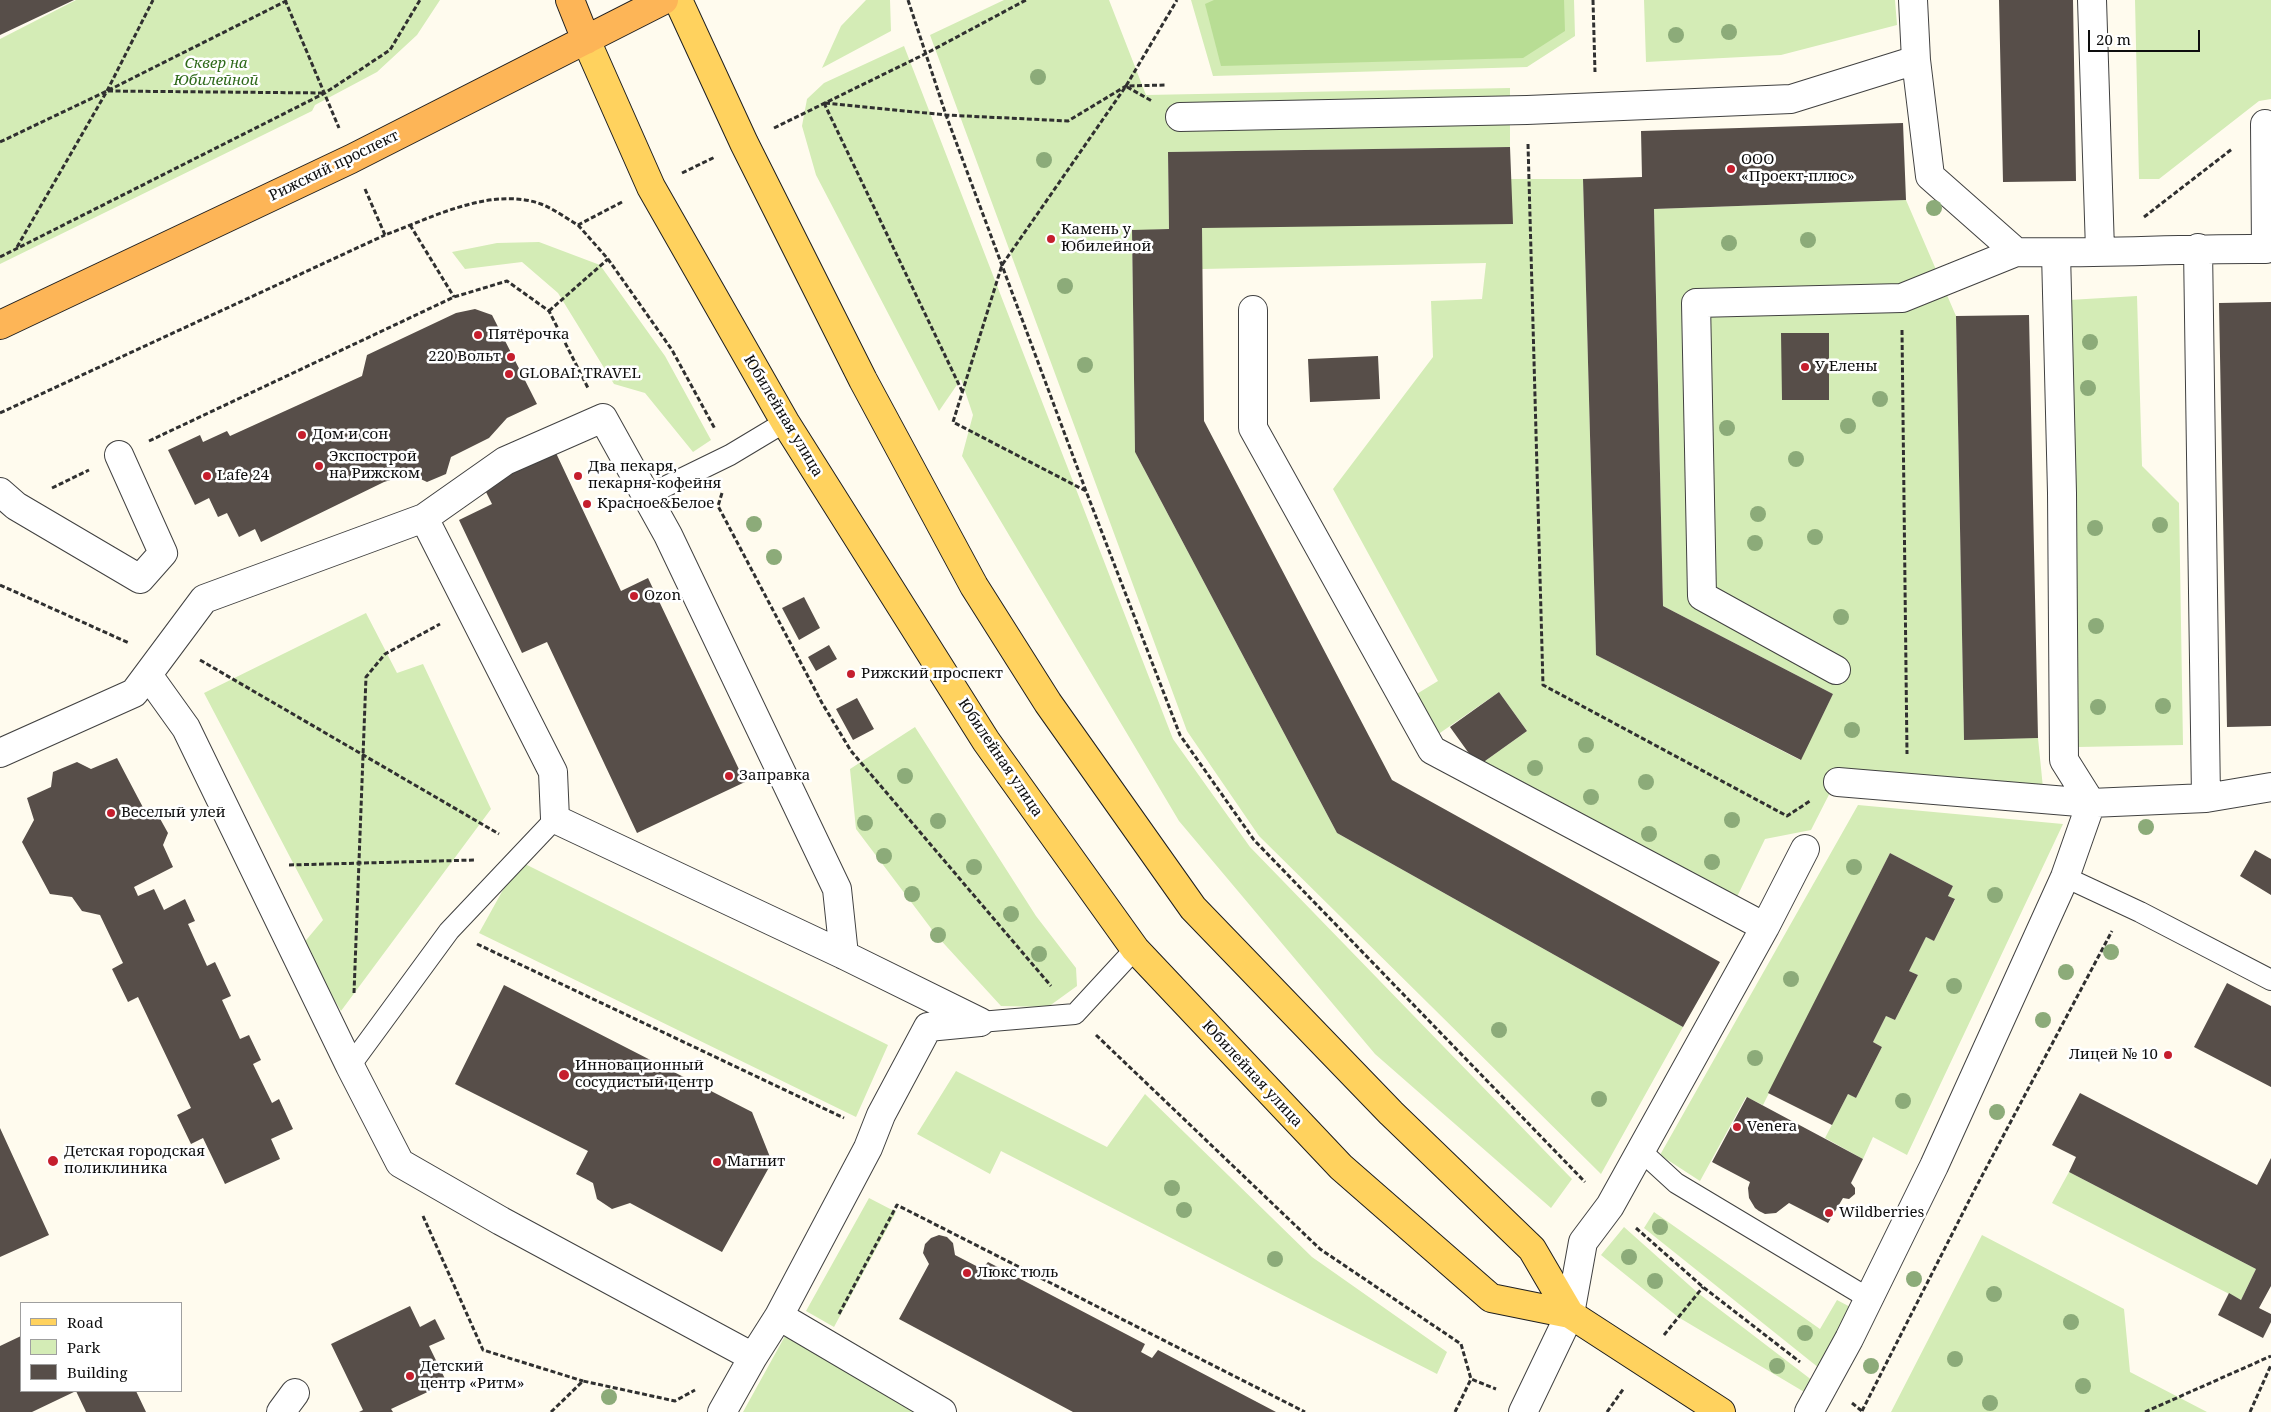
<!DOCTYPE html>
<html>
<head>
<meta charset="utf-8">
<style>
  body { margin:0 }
  #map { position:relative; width:2271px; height:1412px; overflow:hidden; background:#fffbee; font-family:"Noto Serif",serif }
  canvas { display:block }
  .legend { position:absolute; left:20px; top:1302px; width:162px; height:90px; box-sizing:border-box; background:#fff; border:1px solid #9f9f9f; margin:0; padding:6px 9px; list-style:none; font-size:15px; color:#0e0e0e }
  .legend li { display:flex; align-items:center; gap:10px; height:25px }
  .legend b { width:25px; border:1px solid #9f9f9f }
  .scale { position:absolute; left:2088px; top:30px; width:112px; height:22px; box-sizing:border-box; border:2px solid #0e0e0e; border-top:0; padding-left:6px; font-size:15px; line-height:18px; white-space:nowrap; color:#0e0e0e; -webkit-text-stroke:4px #fff; paint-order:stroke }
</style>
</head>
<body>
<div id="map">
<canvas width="2271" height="1412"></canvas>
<ul class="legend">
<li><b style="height:6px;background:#ffd25e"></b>Road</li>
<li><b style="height:14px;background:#d4ecb6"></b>Park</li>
<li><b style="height:14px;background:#574e49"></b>Building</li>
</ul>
<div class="scale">20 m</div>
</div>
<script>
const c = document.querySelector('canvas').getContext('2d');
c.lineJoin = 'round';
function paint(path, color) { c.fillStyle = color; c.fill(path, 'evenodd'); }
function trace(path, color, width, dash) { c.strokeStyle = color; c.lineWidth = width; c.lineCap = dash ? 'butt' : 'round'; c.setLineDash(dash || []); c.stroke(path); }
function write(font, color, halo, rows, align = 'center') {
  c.font = font + ' "Noto Serif",serif'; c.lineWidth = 5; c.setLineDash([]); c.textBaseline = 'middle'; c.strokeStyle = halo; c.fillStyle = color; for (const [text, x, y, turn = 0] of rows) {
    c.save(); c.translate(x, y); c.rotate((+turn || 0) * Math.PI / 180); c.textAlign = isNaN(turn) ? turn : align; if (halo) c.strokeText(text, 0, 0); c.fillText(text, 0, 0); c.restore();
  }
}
paint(new Path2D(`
  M 76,0 L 440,0 L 417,35 L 377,72 L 315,105 L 312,111 L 0,264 L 0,39 Z
  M 866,0 L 890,0 L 891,31 L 822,68 L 841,26 Z
  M 1004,0 L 1109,0 L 1146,95 L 1510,88 L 1510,147 L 1168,152 L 1169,229 L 1132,231 L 1135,452 L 1337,833 L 1683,1027 L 1601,1174 L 1259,836 L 1187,731 L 930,35 Z
  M 1191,0 L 1574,0 L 1575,36 L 1527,67 L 1213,76 Z
  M 1644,0 L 1895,0 L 1897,25 L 1781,55 L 1646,62 Z
  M 2135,0 L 2271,0 L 2271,99 L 2259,101 L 2159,179 L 2139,179 Z
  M 904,46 L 1173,739 L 1250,847 L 1572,1179 L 1551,1208 L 1375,1054 L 1179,821 L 962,456 L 973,415 L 961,379 L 939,411 L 816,175 L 802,126 L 807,99 L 824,83 Z
  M 1511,179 L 1583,179 L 1596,655 L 1800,760 L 1833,694 L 1663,606 L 1654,209 L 1906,200 L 1956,316 L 1964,739 L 2038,738 L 2043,788 L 1841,771 L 1811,830 L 1765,839 L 1734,903 L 1478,766 L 1527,731 L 1499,692 L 1437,735 L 1415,695 L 1438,681 L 1333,489 L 1433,357 L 1431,301 L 1482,299 L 1486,263 L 1202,269 L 1202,228 Z
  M 539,242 L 600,265 L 665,356 L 711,440 L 693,452 L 645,393 L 614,384 L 558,293 L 522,262 L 465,269 L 452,252 L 497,243 Z
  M 2137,296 L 2142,466 L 2179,503 L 2183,745 L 2078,747 L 2069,300 Z
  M 366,613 L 397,673 L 423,664 L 491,809 L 341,1011 L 302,945 L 323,920 L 204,693 Z
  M 915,727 L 1036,916 L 1076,968 L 1077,986 L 1048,1007 L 1001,1006 L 936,935 L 856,829 L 850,769 Z
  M 1858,805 L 2063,824 L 1907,1155 L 1873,1137 L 1863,1159 L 1825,1138 L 1848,1094 L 1856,1098 L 1882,1047 L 1873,1042 L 1886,1016 L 1895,1020 L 1918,975 L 1909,971 L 1926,937 L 1934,941 L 1955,900 L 1948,896 L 1953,886 L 1890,853 L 1763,1105 L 1746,1097 L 1700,1181 L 1660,1155 Z
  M 519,861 L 888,1045 L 856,1117 L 479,933 Z
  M 956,1071 L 1107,1147 L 1145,1094 L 1312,1257 L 1447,1352 L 1437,1374 L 1001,1151 L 990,1174 L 917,1134 Z
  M 2069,1172 L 2256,1269 L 2241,1300 L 2052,1203 Z
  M 869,1198 L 896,1212 L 834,1327 L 806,1311 Z
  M 1654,1212 L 1820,1329 L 1837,1300 L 1856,1310 L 1824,1372 L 1644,1228 Z
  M 1624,1227 L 1698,1293 L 1817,1384 L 1811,1396 L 1678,1317 L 1601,1255 Z
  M 1982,1235 L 2124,1309 L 2130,1372 L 2207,1412 L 1891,1412 Z
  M 785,1336 L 927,1412 L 743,1412 Z`), '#d4ecb6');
paint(new Path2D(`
  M 1214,0 L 1564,0 L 1565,31 L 1523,58 L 1221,66 L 1205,4 Z`), '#b8dd94');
paint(new Path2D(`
  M 0,0 L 74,0 L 0,35 Z
  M 1999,0 L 2073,0 L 2076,181 L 2003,182 Z
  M 1903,123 L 1906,200 L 1654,209 L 1663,606 L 1833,694 L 1801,760 L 1596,655 L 1583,179 L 1642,177 L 1641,131 Z
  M 1510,147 L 1513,224 L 1202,228 L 1204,421 L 1392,780 L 1720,962 L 1683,1027 L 1337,833 L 1135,452 L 1132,230 L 1169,229 L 1168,152 Z
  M 2271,302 L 2271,726 L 2227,727 L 2219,303 Z
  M 475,309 L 492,315 L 537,404 L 507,418 L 489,438 L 451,457 L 446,474 L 427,482 L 410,474 L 384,482 L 261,542 L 255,529 L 239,537 L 227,513 L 218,517 L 209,498 L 195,505 L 168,450 L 200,435 L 203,442 L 227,431 L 230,436 L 362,376 L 367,355 L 456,313 Z
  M 2029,315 L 2038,738 L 1964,740 L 1956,316 Z
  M 1781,333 L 1829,333 L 1829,400 L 1782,400 Z
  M 1378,356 L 1380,399 L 1310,402 L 1308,359 Z
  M 556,453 L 621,591 L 648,578 L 745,782 L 637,833 L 547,642 L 522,653 L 459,520 L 492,504 L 483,486 Z
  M 804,597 L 820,628 L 799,640 L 782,608 Z
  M 829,645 L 837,659 L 816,671 L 808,657 Z
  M 1499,692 L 1527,731 L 1478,766 L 1450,727 Z
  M 857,698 L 874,729 L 853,740 L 836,709 Z
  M 117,758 L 147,815 L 158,815 L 168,833 L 163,845 L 173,867 L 134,887 L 138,896 L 154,889 L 164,910 L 185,899 L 195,921 L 188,924 L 207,966 L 215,962 L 231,996 L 222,1000 L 240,1039 L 249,1035 L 261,1060 L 253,1064 L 272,1103 L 279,1099 L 293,1129 L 271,1139 L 280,1159 L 225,1184 L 203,1138 L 191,1144 L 177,1115 L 191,1108 L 138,997 L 128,1002 L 112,969 L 123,963 L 100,915 L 82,911 L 72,897 L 50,894 L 22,842 L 34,820 L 27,798 L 51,787 L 53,772 L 77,762 L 91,769 Z
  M 2255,850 L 2271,859 L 2271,895 L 2240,876 Z
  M 1890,853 L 1953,886 L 1948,896 L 1955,899 L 1934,941 L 1926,937 L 1909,971 L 1918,975 L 1895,1020 L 1886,1016 L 1873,1042 L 1882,1047 L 1856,1098 L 1848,1094 L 1832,1125 L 1768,1093 Z
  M 2227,983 L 2271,1006 L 2271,1087 L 2194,1047 Z
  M 504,985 L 752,1112 L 772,1162 L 722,1252 L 630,1203 L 612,1209 L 597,1199 L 593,1183 L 576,1174 L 588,1151 L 455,1084 Z
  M 2080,1093 L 2257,1185 L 2271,1158 L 2271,1286 L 2259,1308 L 2271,1314 L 2271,1322 L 2263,1338 L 2218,1315 L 2229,1293 L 2241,1300 L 2256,1269 L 2069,1172 L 2076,1157 L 2052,1145 Z
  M 1747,1097 L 1863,1159 L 1851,1183 L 1855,1188 L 1855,1194 L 1849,1199 L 1843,1198 L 1828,1223 L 1789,1203 L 1776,1213 L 1765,1214 L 1759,1211 L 1755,1208 L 1749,1198 L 1748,1188 L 1750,1182 L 1712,1162 Z
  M 0,1128 L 49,1235 L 0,1257 Z
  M 939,1235 L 947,1237 L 953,1243 L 955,1255 L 982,1269 L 988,1262 L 1145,1344 L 1141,1352 L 1152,1358 L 1158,1350 L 1276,1412 L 1073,1412 L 899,1319 L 929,1264 L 923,1253 L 925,1244 L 931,1238 Z
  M 410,1306 L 420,1327 L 435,1319 L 445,1339 L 429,1346 L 447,1383 L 391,1409 L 393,1412 L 359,1412 L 363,1410 L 331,1344 Z
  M 21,1336 L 21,1391 L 136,1391 L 146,1412 L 86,1412 L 76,1391 L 32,1412 L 0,1412 L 0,1346 Z`), '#574e49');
const service = new Path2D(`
  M 646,496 L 730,455 L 785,422
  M 2065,877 L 2140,912 L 2271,980
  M 980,1022 L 1075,1014 L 1135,949
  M 350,1066 L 449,931 L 555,819
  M 1640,1150 L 1676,1183 L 1868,1298`);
const minor = new Path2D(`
  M 1913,0 L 1916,60 L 1930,176 L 2016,252 C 2099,254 2183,248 2266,249 L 2265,124
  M 2092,0 L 2100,250
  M 1180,117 L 1527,110 L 1791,99 L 1916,60
  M 2198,248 L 2206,798
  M 2056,253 L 2062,493 L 2064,760 L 2091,803
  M 1253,310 L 1253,428 L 1432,750 L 1765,927 L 1610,1206 L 1583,1242 L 1570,1314 L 1523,1412
  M 0,492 L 16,506 L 140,579 L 163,553 L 119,455
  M 424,518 L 553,772 L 555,819 L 844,955 L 980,1022
  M 1836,670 L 1702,596 L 1696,303 L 1902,298 L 2016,252
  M 148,675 L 186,728 L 350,1066 L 400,1163 L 501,1221 L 753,1357
  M 0,753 L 134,693 L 204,599 L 424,518 L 505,461 L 603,418 L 668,535 L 837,889 L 844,955
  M 1838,782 L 2091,803
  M 1765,927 L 1805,849
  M 281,1412 L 295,1393
  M 722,1412 L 753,1357 L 779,1316
  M 942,1412 L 779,1316 L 868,1148 L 881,1115 L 928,1027 L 980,1022
  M 1809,1412 L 1849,1339 L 1934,1166 L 2065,877 L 2091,803 L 2206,798 L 2271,787`);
const primary = new Path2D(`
  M 678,0 L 744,143 L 863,380 L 974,586 L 1048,703 L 1193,908 L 1391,1113 L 1532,1249 L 1570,1314
  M 586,40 L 651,187 L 785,422 L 986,741 L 1135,949 L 1341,1167 L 1491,1298 L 1570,1314 L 1721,1412`);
const trunk = new Path2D(`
  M 570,0 L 586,40
  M 0,325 L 351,159 L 664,0`);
trace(service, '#414141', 22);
trace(minor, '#414141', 30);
trace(primary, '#1f1f1f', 30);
trace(trunk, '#1f1f1f', 30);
trace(new Path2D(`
  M 285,0 L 339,128
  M 908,0 L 946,115 L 1086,491 L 1180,735 L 1254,840 L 1585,1182
  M 1593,0 L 1595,72
  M 1127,87 L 1152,101
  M 108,91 L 324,93
  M 824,103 L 963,393
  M 825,103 L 946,115 L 1068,121 L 1126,86 L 1166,85
  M 774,128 L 925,54 L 1026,0
  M 0,142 L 107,91 L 288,0
  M 1528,144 L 1543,685 L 1787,816 L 1810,801
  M 682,173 L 715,157
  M 365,189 L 385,235 C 431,218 491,186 541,204 C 554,209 566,218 578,225 L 622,202
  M 2144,217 L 2232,149
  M 410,225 L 454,297
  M 578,225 L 608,259 L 672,350 L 715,429
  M 17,247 L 107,91 L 153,0
  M 0,257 L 325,93 L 390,50 L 420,0
  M 549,311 L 608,259
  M 1902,330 L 1907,754
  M 0,413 L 385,235
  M 149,441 L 454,297 L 507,281 L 549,311 L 588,388
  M 52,488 L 89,470
  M 1086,491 L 953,422 L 1002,265 L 1126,86 L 1177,0
  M 722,493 L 718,506 L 822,703 L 851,751 L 1051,986
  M 0,585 L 129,643
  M 200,660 L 499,834
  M 289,865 L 475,860
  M 477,944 L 844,1118
  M 354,993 L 366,677 L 385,654 L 440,624
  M 1096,1035 L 1320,1249 L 1461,1344 L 1471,1379 L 1496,1389
  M 423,1216 L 483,1350 L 583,1381
  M 1636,1228 L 1703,1287 L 1800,1362
  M 839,1314 L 897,1205 L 1305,1412
  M 1664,1335 L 1703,1287
  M 1852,1403 L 1863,1412
  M 1862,1411 L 1975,1189 L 2112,931
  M 551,1412 L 583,1381 L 675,1401 L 695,1390
  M 1455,1412 L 1471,1379
  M 1607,1412 L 1624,1388
  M 2145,1412 L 2271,1356
  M 2250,1412 L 2271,1365`), '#303030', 3, [5, 2.5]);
trace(service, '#fff', 20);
trace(minor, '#fff', 28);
trace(primary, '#ffd25e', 28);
trace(trunk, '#fdb557', 28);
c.fillStyle = '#8cab79';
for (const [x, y] of [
  [1729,32],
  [1676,35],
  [1038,77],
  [1044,160],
  [1934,208],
  [1808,240],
  [1729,243],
  [1065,286],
  [2090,342],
  [1085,365],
  [2088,388],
  [1880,399],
  [1848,426],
  [1727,428],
  [1796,459],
  [1758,514],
  [754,524],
  [2160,525],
  [2095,528],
  [1815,537],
  [1755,543],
  [774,557],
  [1841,617],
  [2096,626],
  [2163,706],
  [2098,707],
  [1852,730],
  [1586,745],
  [1535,768],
  [905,776],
  [1646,782],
  [1591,797],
  [1732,820],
  [938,821],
  [865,823],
  [2146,827],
  [1649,834],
  [884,856],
  [1712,862],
  [974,867],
  [1854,867],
  [912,894],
  [1995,895],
  [1011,914],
  [938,935],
  [2111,952],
  [1039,954],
  [2066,972],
  [1791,979],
  [1954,986],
  [2043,1020],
  [1499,1030],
  [1755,1058],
  [1599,1099],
  [1903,1101],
  [1997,1112],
  [1172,1188],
  [1184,1210],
  [1660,1227],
  [1629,1257],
  [1275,1259],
  [1914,1279],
  [1655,1281],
  [1994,1294],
  [2071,1322],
  [1805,1333],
  [1955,1359],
  [1777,1366],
  [1871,1366],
  [2083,1386],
  [609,1397],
  [1990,1403]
]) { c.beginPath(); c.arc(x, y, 8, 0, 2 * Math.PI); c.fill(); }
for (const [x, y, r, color] of [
  [1731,169,5,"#c51e2d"],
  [1051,239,5,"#c51e2d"],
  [478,335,5,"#c51e2d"],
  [511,357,5,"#c51e2d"],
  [1805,367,5,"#c51e2d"],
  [509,374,5,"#c51e2d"],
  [302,435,5,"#c51e2d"],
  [319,466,5,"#c51e2d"],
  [207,476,5,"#c51e2d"],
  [578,476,5,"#c51e2d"],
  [587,504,5,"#c51e2d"],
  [634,596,5,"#c51e2d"],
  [851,674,5,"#c51e2d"],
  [729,776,5,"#c51e2d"],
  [111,813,5,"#c51e2d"],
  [2168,1055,5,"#c51e2d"],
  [564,1075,6,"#c51e2d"],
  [1737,1127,5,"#c51e2d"],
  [53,1161,6,"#c51e2d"],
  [717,1162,5,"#c51e2d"],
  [1829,1213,5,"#c51e2d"],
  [967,1273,5,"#c51e2d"],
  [410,1376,5,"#c51e2d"]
]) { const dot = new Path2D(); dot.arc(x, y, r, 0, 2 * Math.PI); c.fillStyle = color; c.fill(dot); trace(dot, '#fff', 2); }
write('italic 15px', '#2e691a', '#fff', [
  ["Сквер на",216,64],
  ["Юбилейной",216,81]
]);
write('15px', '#0e0e0e', '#fff', [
  ["ООО",1741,160],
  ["«Проект-плюс»",1741,177],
  ["Камень у",1061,230],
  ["Юбилейной",1061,247],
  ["Пятёрочка",488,335],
  ["220 Вольт",501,357,"right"],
  ["У Елены",1815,367],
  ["GLOBAL TRAVEL",519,374],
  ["Дом и сон",312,435],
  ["Экспострой",329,457],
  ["на Рижском",329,474],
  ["Два пекаря,",588,467],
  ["пекарня-кофейня",588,484],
  ["Lafe 24",217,476],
  ["Красное&Белое",597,504],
  ["Ozon",644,596],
  ["Рижский проспект",861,674],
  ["Заправка",739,776],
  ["Веселый улей",121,813],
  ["Лицей № 10",2158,1055,"right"],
  ["Инновационный",575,1066],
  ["сосудистый центр",575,1083],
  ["Venera",1747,1127],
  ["Детская городская",64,1152],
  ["поликлиника",64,1169],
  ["Магнит",727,1162],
  ["Wildberries",1839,1213],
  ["Люкс тюль",977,1273],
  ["Детский",420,1367],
  ["центр «Ритм»",420,1384]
], 'left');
write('15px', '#0e0e0e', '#fff', [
  ["Рижский проспект",334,166,-26],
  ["Юбилейная улица",783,416,59],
  ["Юбилейная улица",1000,758,56],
  ["Юбилейная улица",1252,1074,47]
]);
</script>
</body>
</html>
